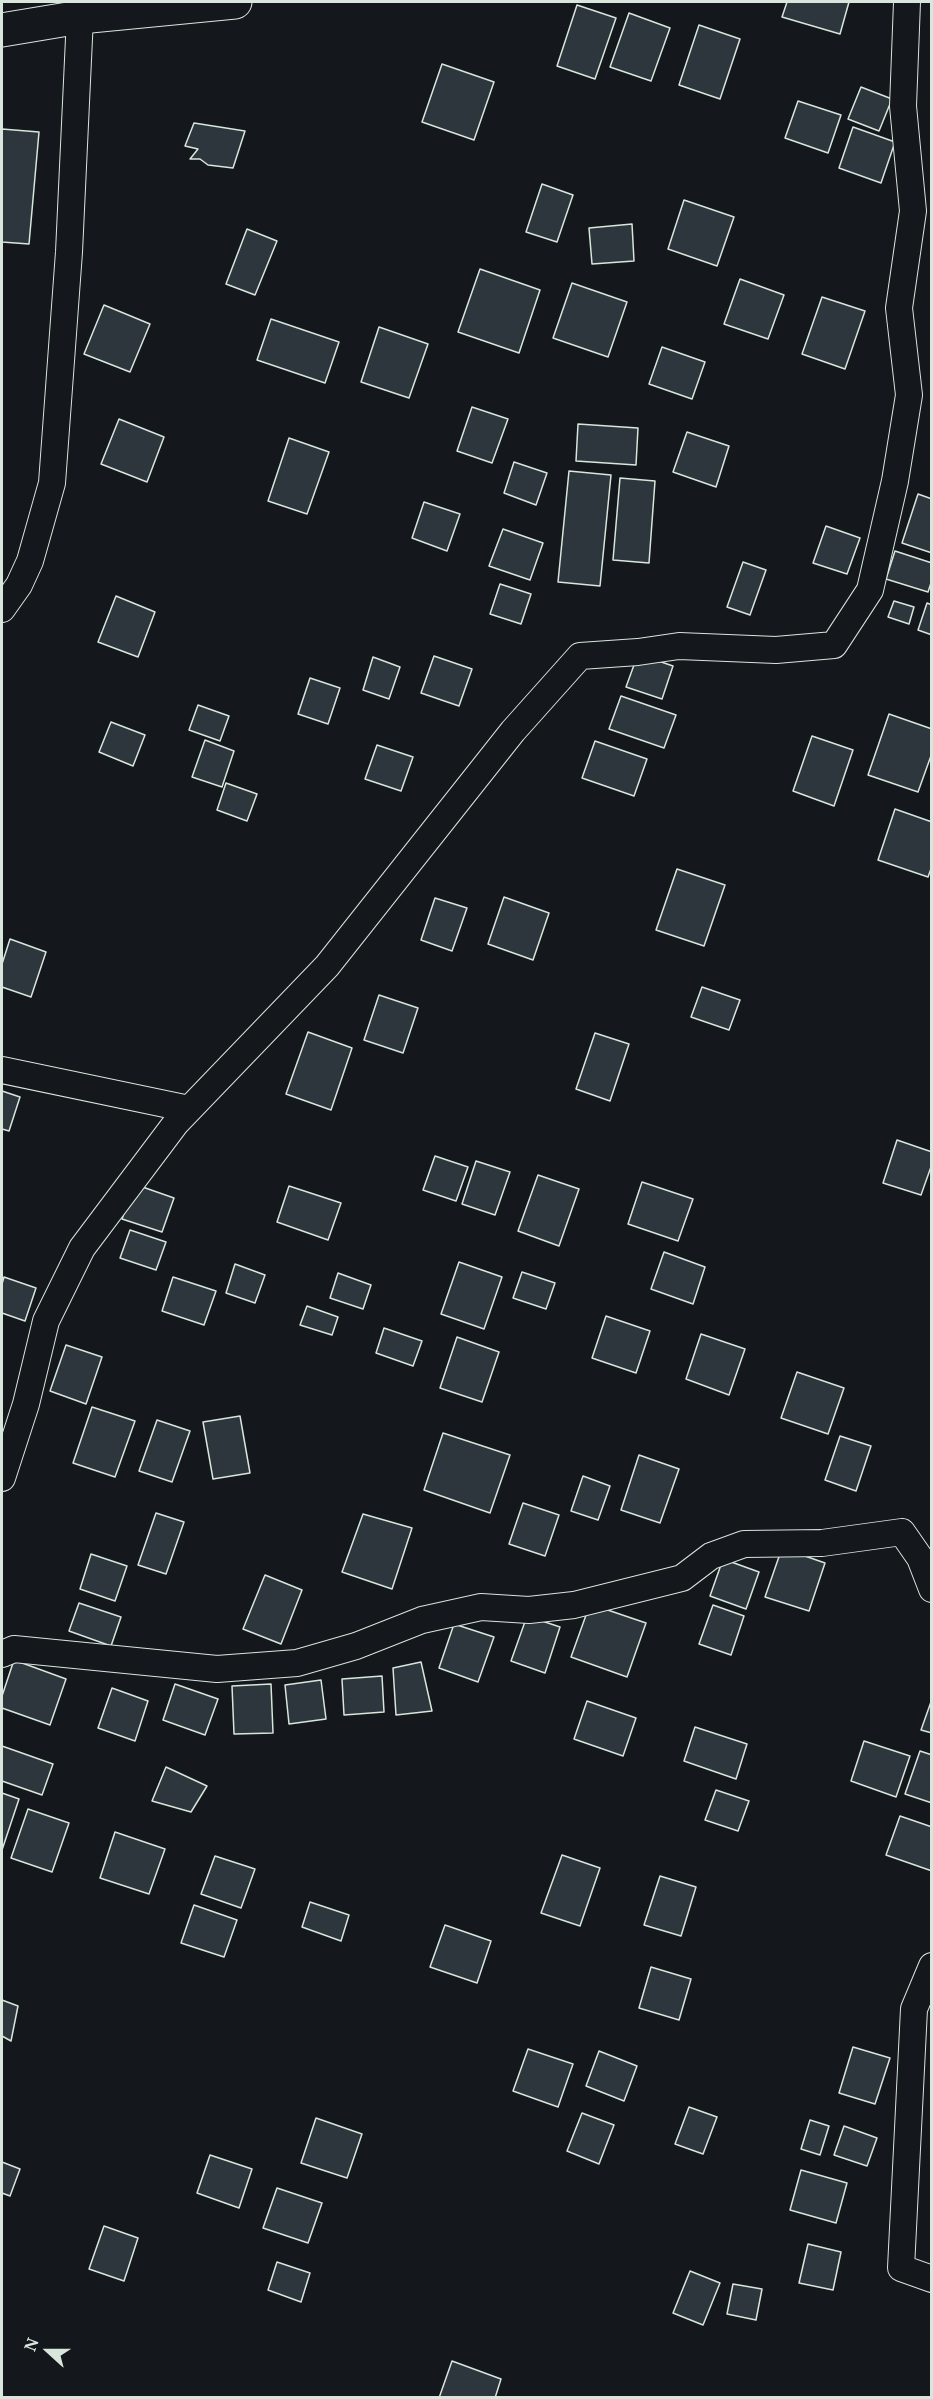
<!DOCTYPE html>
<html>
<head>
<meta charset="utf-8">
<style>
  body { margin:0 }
  #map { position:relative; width:933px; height:2399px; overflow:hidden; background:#14181c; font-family:"Noto Serif",serif }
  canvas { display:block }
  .frame { position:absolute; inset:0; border:3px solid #d8e6dc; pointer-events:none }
  .north { position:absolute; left:18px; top:2321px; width:60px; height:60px; -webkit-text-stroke:4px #14181c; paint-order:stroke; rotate:291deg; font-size:16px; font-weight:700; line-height:24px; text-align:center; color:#d8e6dc }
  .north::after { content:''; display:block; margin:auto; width:21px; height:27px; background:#d8e6dc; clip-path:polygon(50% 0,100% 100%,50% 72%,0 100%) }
</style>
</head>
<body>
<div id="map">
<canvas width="933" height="2399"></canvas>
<div class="frame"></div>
<div class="north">N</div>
</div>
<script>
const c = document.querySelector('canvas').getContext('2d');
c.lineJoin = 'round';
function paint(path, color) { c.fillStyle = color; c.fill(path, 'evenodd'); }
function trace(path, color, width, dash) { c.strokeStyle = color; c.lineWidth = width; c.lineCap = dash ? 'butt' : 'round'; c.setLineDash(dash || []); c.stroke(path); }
const building = new Path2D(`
  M 787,2 L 849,2 L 840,34 L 782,17 Z
  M 577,5 L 616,18 L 595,79 L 557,66 Z
  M 629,13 L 670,28 L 651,81 L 610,67 Z
  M 699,25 L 740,39 L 720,99 L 679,85 Z
  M 442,64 L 494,82 L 474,140 L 422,122 Z
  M 861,87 L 892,99 L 879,131 L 848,119 Z
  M 798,101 L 841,115 L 828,153 L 785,138 Z
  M 194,123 L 245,131 L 233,168 L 208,165 L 200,159 L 190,159 L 198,149 L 185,146 Z
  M 853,127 L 895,142 L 881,183 L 839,168 Z
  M 2,129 L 39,132 L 29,244 L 2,242 Z
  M 542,184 L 573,195 L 557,242 L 526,232 Z
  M 684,200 L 734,217 L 717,266 L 668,249 Z
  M 632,224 L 634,261 L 592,264 L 589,228 Z
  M 247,229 L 277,241 L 255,295 L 226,284 Z
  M 480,269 L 540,290 L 519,353 L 458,332 Z
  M 740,279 L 784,295 L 768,339 L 724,324 Z
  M 572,283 L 627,302 L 608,357 L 553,338 Z
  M 822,297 L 865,311 L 845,369 L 802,354 Z
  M 104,305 L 150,324 L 130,372 L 84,354 Z
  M 271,319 L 339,342 L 325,383 L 257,360 Z
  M 379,327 L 428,344 L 409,398 L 361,382 Z
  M 662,347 L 705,362 L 692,399 L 649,384 Z
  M 472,407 L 508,419 L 492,463 L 457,451 Z
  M 119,419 L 164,437 L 147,482 L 101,464 Z
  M 578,424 L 638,428 L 636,465 L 576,461 Z
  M 687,432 L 729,446 L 716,487 L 673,472 Z
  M 289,438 L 329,452 L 307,514 L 268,501 Z
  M 514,462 L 547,473 L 536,505 L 504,493 Z
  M 569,471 L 611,475 L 600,586 L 558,582 Z
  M 620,478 L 655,481 L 649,563 L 613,560 Z
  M 918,494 L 932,499 L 932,553 L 902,543 Z
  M 424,502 L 460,514 L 447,551 L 412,538 Z
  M 826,526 L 860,538 L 847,574 L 813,563 Z
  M 503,529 L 543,543 L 530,580 L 489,566 Z
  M 895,551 L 932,563 L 932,580 L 928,592 L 886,579 Z
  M 743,562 L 766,570 L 750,615 L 727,607 Z
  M 500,584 L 531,594 L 521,624 L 490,614 Z
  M 116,596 L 155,612 L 138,657 L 98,642 Z
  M 894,601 L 914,607 L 909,624 L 888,617 Z
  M 927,603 L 932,605 L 932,635 L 918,630 Z
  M 638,654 L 673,666 L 662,699 L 626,687 Z
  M 434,656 L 472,669 L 459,706 L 421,693 Z
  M 373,657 L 400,667 L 389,699 L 363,690 Z
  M 310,678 L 340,688 L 328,724 L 298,714 Z
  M 621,696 L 676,715 L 664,748 L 609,729 Z
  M 198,705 L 229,716 L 220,741 L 189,730 Z
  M 889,714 L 932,729 L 932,753 L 918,792 L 868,775 Z
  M 111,722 L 145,735 L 133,766 L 99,752 Z
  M 812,736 L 853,750 L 834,806 L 793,791 Z
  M 205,740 L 234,751 L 222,787 L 192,777 Z
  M 595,741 L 647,759 L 634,796 L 582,778 Z
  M 377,745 L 413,757 L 401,791 L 365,779 Z
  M 226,783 L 257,794 L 247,821 L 217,810 Z
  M 895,809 L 932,822 L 932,866 L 928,877 L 878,860 Z
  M 677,869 L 725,885 L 704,946 L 656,930 Z
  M 504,897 L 549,913 L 533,960 L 488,944 Z
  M 435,898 L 467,908 L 452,951 L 421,940 Z
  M 10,939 L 46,952 L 31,997 L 2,987 L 2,964 Z
  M 702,987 L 740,1000 L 729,1030 L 691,1017 Z
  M 379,995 L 418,1008 L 403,1053 L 364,1040 Z
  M 308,1032 L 352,1048 L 331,1110 L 286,1094 Z
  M 595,1033 L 629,1044 L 610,1101 L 576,1089 Z
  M 2,1091 L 20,1097 L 9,1131 L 2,1129 Z
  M 897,1140 L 932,1152 L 932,1164 L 921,1195 L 883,1183 Z
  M 435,1156 L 468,1167 L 456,1201 L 423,1190 Z
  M 476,1161 L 510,1172 L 495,1215 L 462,1204 Z
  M 538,1175 L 579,1189 L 559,1246 L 518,1231 Z
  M 642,1182 L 693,1199 L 678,1241 L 628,1224 Z
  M 134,1184 L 174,1198 L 162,1232 L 122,1219 Z
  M 289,1186 L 341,1203 L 328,1240 L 277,1222 Z
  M 130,1230 L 166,1242 L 156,1270 L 120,1258 Z
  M 664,1252 L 705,1267 L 693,1304 L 651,1289 Z
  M 459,1262 L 502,1277 L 484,1329 L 441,1314 Z
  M 235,1264 L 265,1275 L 255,1303 L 226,1293 Z
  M 522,1272 L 555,1283 L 546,1309 L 513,1298 Z
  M 338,1273 L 371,1285 L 363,1309 L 330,1298 Z
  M 4,1277 L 36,1288 L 25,1321 L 2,1313 L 2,1284 Z
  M 173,1277 L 216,1291 L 204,1325 L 162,1311 Z
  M 307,1306 L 338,1317 L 332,1335 L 300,1325 Z
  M 606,1316 L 650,1331 L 636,1373 L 592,1358 Z
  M 384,1328 L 422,1341 L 413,1366 L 376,1353 Z
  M 701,1334 L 745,1349 L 729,1395 L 686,1379 Z
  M 457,1337 L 499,1352 L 482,1402 L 440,1388 Z
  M 66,1345 L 102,1357 L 86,1404 L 50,1391 Z
  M 797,1372 L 844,1388 L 828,1434 L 781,1418 Z
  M 92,1407 L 135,1421 L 115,1477 L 73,1463 Z
  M 240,1416 L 250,1473 L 213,1479 L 203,1422 Z
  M 157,1420 L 190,1431 L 172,1482 L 139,1471 Z
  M 443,1433 L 510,1455 L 490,1513 L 424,1490 Z
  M 840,1436 L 871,1446 L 856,1491 L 825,1480 Z
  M 639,1455 L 679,1469 L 660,1523 L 621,1510 Z
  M 583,1476 L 610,1486 L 598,1520 L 571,1511 Z
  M 523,1503 L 559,1515 L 545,1556 L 509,1544 Z
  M 156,1513 L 184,1522 L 166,1574 L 138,1565 Z
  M 363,1514 L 412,1528 L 392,1589 L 342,1572 Z
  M 782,1548 L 825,1563 L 809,1611 L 765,1597 Z
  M 91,1554 L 127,1566 L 115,1601 L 80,1589 Z
  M 723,1559 L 759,1572 L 746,1609 L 710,1596 Z
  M 265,1575 L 302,1590 L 281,1644 L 243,1629 Z
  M 79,1603 L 121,1617 L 111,1646 L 69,1631 Z
  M 590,1604 L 646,1623 L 627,1677 L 571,1657 Z
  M 713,1605 L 744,1616 L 731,1655 L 699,1644 Z
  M 527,1616 L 560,1627 L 545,1673 L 511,1661 Z
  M 454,1624 L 494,1637 L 478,1682 L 439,1668 Z
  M 14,1660 L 66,1679 L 50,1725 L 2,1708 L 2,1696 Z
  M 421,1662 L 432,1711 L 396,1715 L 393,1668 Z
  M 382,1676 L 384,1712 L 344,1715 L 342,1679 Z
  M 321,1680 L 326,1719 L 289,1724 L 285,1685 Z
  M 175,1684 L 218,1699 L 205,1735 L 163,1720 Z
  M 271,1684 L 273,1733 L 234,1734 L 232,1686 Z
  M 112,1688 L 148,1701 L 135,1741 L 98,1728 Z
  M 932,1699 L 932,1733 L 921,1730 Z
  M 587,1701 L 636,1718 L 623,1756 L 574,1739 Z
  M 695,1727 L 747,1744 L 736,1779 L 684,1761 Z
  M 864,1741 L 910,1756 L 896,1797 L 851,1781 Z
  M 2,1746 L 53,1764 L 42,1795 L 2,1781 Z
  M 920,1751 L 932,1755 L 932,1803 L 905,1794 Z
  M 166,1767 L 207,1786 L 191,1812 L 152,1801 Z
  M 716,1790 L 749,1801 L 738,1831 L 705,1820 Z
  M 2,1793 L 19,1799 L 2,1850 Z
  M 28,1809 L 69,1823 L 52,1872 L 11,1858 Z
  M 900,1816 L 932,1827 L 932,1871 L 886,1855 Z
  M 115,1832 L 165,1849 L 149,1894 L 100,1878 Z
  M 562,1855 L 600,1868 L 580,1926 L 541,1913 Z
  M 215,1856 L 255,1869 L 241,1908 L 201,1894 Z
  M 660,1876 L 696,1887 L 681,1936 L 644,1925 Z
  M 310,1902 L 349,1915 L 341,1941 L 302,1927 Z
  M 194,1905 L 237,1920 L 224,1957 L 181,1943 Z
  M 445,1925 L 491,1941 L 477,1983 L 430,1967 Z
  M 651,1967 L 691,1979 L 679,2020 L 639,2008 Z
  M 2,2000 L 18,2006 L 11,2041 L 2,2036 Z
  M 853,2047 L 890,2058 L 875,2104 L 839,2093 Z
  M 528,2049 L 573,2064 L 558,2107 L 513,2091 Z
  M 599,2051 L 637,2066 L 624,2101 L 586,2086 Z
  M 689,2107 L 717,2117 L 703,2154 L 675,2144 Z
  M 582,2113 L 614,2125 L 599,2164 L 567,2151 Z
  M 316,2118 L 362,2134 L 347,2178 L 301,2163 Z
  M 810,2120 L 829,2126 L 820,2155 L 801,2149 Z
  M 844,2126 L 877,2138 L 867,2166 L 834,2155 Z
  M 210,2155 L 252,2169 L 239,2208 L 197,2193 Z
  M 2,2162 L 20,2169 L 10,2196 L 2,2193 Z
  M 801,2170 L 847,2183 L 836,2223 L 790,2210 Z
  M 277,2188 L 322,2203 L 308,2243 L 263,2228 Z
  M 104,2226 L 138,2238 L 124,2281 L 89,2269 Z
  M 808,2244 L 841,2252 L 833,2290 L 799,2283 Z
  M 277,2262 L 310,2273 L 301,2302 L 268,2290 Z
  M 690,2271 L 720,2283 L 703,2325 L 673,2313 Z
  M 733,2284 L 762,2289 L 756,2320 L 727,2314 Z
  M 452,2361 L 501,2379 L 495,2398 L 439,2398 Z`);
paint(building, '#2c363c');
trace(building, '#d8e6dc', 1.5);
const minor = new Path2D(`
  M 2,609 L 19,585 L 30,561 L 52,483 L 69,252 L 80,17
  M 2,1070 L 189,1109
  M 2,1478 L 26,1404 L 46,1321 L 82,1248 L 176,1123 L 327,966 L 513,731 L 580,656 L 638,652 L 679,646 L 776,650 L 834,645 L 870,590 L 895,481 L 909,395 L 899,308 L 913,211 L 903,106 L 907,2
  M 2,1654 L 14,1649 L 217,1669 L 297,1663 L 356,1646 L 422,1620 L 481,1607 L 529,1610 L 574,1605 L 682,1578 L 711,1556 L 744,1544 L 822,1543 L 902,1532 L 920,1558 L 932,1589
  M 932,1966 L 914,2009 L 901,2268 L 932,2279`);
const secondary = new Path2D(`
  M 2,30 L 80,17 L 235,2`);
trace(minor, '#d8e6dc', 28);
trace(secondary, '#d8e6dc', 35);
trace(minor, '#14181c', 26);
trace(secondary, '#14181c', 33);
</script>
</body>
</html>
